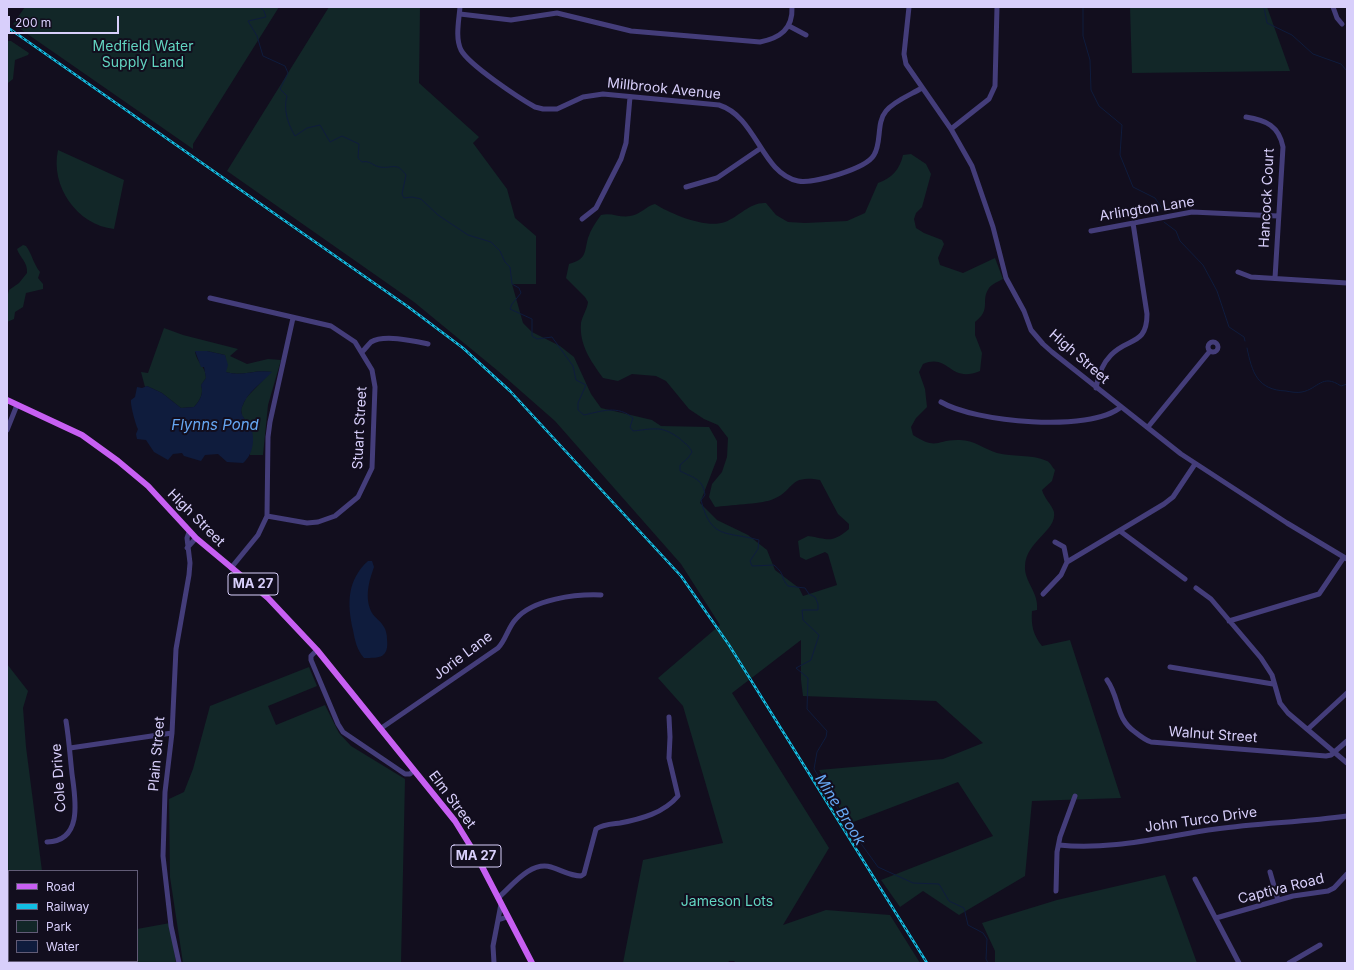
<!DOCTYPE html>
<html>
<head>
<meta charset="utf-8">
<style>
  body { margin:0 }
  #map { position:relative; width:1354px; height:970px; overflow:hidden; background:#120e1e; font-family:Inter,sans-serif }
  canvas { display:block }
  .frame { position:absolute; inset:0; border:8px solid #d8cffb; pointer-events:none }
  .legend { position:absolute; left:8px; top:870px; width:130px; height:92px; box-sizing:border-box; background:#120e1e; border:1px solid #615b76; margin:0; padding:5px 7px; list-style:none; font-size:12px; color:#d8cffb }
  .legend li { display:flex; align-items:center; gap:8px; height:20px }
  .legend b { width:20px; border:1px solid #615b76 }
  .scale { position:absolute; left:8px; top:16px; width:111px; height:18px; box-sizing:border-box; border:2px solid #d8cffb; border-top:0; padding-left:5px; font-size:12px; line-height:14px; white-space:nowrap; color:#d8cffb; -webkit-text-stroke:3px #120e1e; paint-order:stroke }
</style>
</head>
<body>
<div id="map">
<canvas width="1354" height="970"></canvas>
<div class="frame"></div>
<ul class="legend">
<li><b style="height:5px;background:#c75ff2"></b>Road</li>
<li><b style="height:5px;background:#12bfe4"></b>Railway</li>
<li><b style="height:11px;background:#122728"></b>Park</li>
<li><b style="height:11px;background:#0f1c3d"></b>Water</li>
</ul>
<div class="scale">200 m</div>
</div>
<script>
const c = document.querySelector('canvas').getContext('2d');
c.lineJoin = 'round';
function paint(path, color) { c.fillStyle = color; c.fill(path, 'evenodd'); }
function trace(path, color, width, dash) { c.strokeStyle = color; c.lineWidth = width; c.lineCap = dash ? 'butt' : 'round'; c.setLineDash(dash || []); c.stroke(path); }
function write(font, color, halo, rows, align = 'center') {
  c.font = font + ' Inter,sans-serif'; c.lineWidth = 4; c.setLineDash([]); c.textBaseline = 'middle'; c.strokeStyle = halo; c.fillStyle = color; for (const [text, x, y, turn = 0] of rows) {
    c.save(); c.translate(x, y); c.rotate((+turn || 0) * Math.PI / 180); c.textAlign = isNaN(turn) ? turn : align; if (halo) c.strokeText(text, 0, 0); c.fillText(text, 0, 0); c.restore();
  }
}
paint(new Path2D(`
  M 25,7 L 279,7 L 193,144 L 193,149 L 13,24 Z
  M 329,7 L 420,7 L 419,83 L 479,137 L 473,143 L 507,189 L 515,218 L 536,236 L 536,284 L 512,284 L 523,323 L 532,332 L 560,346 L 574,357 L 591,394 L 601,408 L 652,420 L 661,426 L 709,427 L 717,441 L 717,459 L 700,503 L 717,520 L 748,535 L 767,550 L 775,570 L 799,588 L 803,596 L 837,585 L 828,554 L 825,552 L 806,560 L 800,557 L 798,541 L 808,536 C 829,539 831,544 849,529 L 849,524 L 838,514 L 820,480 C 787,474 795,492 771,500 C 760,504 729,505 715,507 L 709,497 L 712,484 L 722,472 L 727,457 L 728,438 L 718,425 L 704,419 L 689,409 L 666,381 L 656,376 L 632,374 L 618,381 L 603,378 C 591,361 579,345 581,323 C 582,316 587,310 588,302 L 585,297 L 566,278 L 569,264 C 587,259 584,253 588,238 C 591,229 596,222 601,215 C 611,212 620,218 630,216 C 640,215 646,206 655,204 C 671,214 706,229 725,222 C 740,216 750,202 766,203 L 776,215 L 788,222 L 805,223 L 847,221 L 865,213 L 878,183 C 892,178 900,169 903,155 L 911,154 L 926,164 L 931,174 L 922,207 L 916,213 L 914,219 L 916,228 L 924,233 L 942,240 L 944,244 L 938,258 L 940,265 L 963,273 L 995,258 L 1003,279 C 999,281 992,284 989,288 C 980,301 992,309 975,322 L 975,335 L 982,353 L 980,371 C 949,384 950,353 923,364 L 919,372 L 925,389 L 927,407 L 916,418 L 911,427 L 913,435 C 938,451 936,439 960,440 C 974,440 984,449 997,453 C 1013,457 1031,454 1047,461 C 1050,462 1052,467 1055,470 L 1052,481 L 1042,490 C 1044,498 1052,505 1054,512 C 1057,531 1026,541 1025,566 C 1024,582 1039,592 1037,610 L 1032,611 C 1031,625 1033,635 1042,646 L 1070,640 L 1121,798 L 1032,801 L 1025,876 L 959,915 L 923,891 L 900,907 L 881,880 L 993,836 L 958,782 L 848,824 L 819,770 L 943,759 L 983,743 L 936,701 L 803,696 L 801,680 L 801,640 L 732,693 L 829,848 L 783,925 L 826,910 L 890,915 L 920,963 L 736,963 L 734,961 L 729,961 L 728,963 L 623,963 L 643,860 L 723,843 L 683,706 L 658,678 L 720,625 L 681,564 L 555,421 L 498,371 L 414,302 L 227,171 Z
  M 1130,7 L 1267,7 L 1290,71 L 1132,73 Z
  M 7,41 L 11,41 L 29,53 L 28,55 L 15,60 L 13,79 L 8,83 Z
  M 58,150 L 124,180 L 114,229 C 77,225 50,186 58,150 Z
  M 23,245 L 26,246 C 32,254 33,263 40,272 L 38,278 L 43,284 L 43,289 L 26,293 L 23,307 L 15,312 L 14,319 L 7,322 L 7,298 L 9,290 L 19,283 L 27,273 C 28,262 20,258 17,249 Z
  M 164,328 L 183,335 L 238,349 L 230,356 L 247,364 L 268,359 L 281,360 L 268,405 L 263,455 L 250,455 L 246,421 L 242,416 L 241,409 L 246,398 L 271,372 C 256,369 242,377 226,372 L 225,355 L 207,351 L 195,352 C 197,363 206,367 206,378 L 201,385 C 204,394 200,400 194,407 L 181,408 L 162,393 L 147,386 L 145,387 L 141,372 L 148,373 Z
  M 7,664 L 28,691 L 23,708 L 26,747 L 42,871 L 9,871 L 9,961 L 53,961 L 53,963 L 7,963 Z
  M 309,667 L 317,686 L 268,706 L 276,725 L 325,705 L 339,733 L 351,746 L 405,779 L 401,963 L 183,963 L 170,877 L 169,799 L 184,792 L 193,769 L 210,706 Z
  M 1165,875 L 1197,963 L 995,963 L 995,951 L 982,923 L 1057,900 Z
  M 170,923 L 176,963 L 76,963 L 76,961 L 137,961 L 137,929 Z`), '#122728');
paint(new Path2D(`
  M 195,351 L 207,351 L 225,355 L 228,365 L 226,372 C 242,377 256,369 272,372 C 262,383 247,392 242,407 C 239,415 246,420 250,426 C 256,438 253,455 243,463 L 227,462 L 218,454 L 205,455 L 201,461 L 184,456 L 182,453 L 173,454 L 168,460 L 154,452 L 146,440 L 137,439 L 136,434 L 138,429 C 136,426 130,404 131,400 L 135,397 L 137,387 L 142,388 L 147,386 L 162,393 L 181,408 L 194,407 C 200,400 204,394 201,385 L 206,378 L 204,367 L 201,367 Z
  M 368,561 L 372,561 L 374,567 C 369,581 364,598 372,613 C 375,618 381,621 384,627 C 386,630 387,635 387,639 C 389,658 380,658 364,658 C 357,650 355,641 353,630 C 347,604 347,580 368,561 Z`), '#0f1c3d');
trace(new Path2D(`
  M 260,7 L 264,11 L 266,17 L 248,21 L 257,36 L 263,56 L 285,66 L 288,73 L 280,89 L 287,96 C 283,110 288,124 295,136 L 307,128 L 320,125 L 330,142 L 342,136 L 359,144 L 358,158 L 362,162 C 370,160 373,166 380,167 C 393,169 396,161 406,175 L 402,194 L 404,198 L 412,197 L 421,199 L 438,215 L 468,235 L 491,242 L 500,251 L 505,262 L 510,267 L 512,284 L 519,288 L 521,293 L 512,304 L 510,309 L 532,319 L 532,336 L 537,339 L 552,337 L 573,366 L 576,380 L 586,385 L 578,403 L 578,410 L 584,415 C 602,411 618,405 633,418 L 630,427 L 633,431 C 653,429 661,425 679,438 C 684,443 689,445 692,452 L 688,458 L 680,465 L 680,471 C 694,478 703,479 705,495 L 701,500 C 711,540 726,531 759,540 L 758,549 L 750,561 L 752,566 L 774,565 C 786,575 780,577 788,586 L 805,588 L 809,594 L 815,597 L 818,604 L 818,610 L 802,610 L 803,620 L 819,635 L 811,660 L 796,668 L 808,678 L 807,709 L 827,731 L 826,737 L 817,752 L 814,769 L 849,827 L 878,867 L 913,883 L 939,884 L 949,901 L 964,908 L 968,925 L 983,933 L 987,939 L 986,959 L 988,963
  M 1083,7 L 1083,36 L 1090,60 L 1091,90 L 1099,106 L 1122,125 L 1120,155 L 1133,187 L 1155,198 L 1164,211
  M 1264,7 L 1267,23 L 1292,35 L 1313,54 L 1341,64 L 1347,71
  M 1164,222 L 1176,231 L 1180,241 L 1203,265 L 1217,291 L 1229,327 L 1244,337 L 1245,341
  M 1247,348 C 1252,372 1257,390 1286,391 C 1291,392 1297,393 1302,392 C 1318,389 1322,373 1341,386 L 1347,384`), '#0f1c3d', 1);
trace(new Path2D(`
  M 460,7 C 459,20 455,38 461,50 C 469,65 519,98 535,107 L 543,109 L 557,109 L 583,97 L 603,94 L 719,105 C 757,117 761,173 798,181 C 813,184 866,169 874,155 C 882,142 876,123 886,111 C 894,101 910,95 922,88
  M 909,7 L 904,54 L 906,64 L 951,129 L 972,166 L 993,227 L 1006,278 L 1024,311 L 1031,330 L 1043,344 L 1052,352 L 1181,454 L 1287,523 L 1347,559
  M 1333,7 L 1337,18 L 1342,24
  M 460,14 L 511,20 L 557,13 L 631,31 L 760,42 C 780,38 793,29 792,7
  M 789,26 L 806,35
  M 1246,117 C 1266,120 1279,126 1283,147 L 1275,278
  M 951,129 L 989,99 L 995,86 L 997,7
  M 686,187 L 717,178 L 761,148
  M 582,219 L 596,208 L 621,159 L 626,143 L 630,97
  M 1091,231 L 1192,212 L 1278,216
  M 1238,272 L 1251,277 L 1347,283
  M 210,298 L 331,326 L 355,342 L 372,370 L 375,387 L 372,468 L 358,497 L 335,516 L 318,522 L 307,523 L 267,516
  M1208 347a5 5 0 1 1 10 0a5 5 0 1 1-10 0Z
  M 362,352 C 365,349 368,345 371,342 C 384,334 414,341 428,344
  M 1096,388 C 1098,376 1103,363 1111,355 C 1128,337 1147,346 1147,314 L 1133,223
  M 941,402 C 974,422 1090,433 1121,407
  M 1148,427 L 1210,351
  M 7,430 L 17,405
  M 1120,531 L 1185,579
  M 1055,542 L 1064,547 L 1067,562
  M 187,548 L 196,538
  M 231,568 L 258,535 L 267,516 L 268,437 L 270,422 L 293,318
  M 1196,588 L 1211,599 L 1261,658 L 1272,675 L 1280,703 L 1288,713 L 1347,763
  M 1043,594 L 1061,575 L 1067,562 L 1164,504 L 1173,497 L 1195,464
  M 1229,621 L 1319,594 L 1344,557
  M 317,650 L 311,656 L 311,660 L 338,724 L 343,732 L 405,774 L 410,774 L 414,770
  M 1170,667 L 1273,684
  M 1107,680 C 1120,698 1115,718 1135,732 C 1140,736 1145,740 1151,742 L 1326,756 L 1331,755 L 1347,741
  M 380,729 L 498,648 C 506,640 508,627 516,619 C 533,599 576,594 601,595
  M 1308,729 L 1347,693
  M 70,748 L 172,733
  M 47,842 C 84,841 75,797 72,774 C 70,756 69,739 66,721
  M 1059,845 C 1110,851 1165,836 1216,829 C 1260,823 1304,822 1347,816
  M 1270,872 L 1278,900
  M 1195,879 L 1239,963
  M 1056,891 L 1057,852 L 1060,837 L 1075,796
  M 498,898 C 512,886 530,861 551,867 C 561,870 570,876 581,876 L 584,874 L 596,829 C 603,824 612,824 620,823 C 641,819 664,813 678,796 L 669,758 L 670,737 L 669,717
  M 1216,918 L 1293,896 L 1328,891 L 1334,888 L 1347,874
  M 498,920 L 501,904
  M 179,963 L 171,926 L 163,856 L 165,792 L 172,733 L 176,649 L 189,575 L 190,563 L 187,538 L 189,532
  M 494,963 L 493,946 L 498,920 L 507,917
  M 1289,963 L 1320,945`), '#443d7a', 5);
trace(new Path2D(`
  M 7,400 L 82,435 L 118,461 L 148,486 L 196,538 L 268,598 L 317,650 L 455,821 L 476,855 L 532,963`), '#c75ff2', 6);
const rail = new Path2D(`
  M 7,27 L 407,306 L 463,348 L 510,391 L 681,576 L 729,645 L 927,963`);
trace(rail, '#12bfe4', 2.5);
trace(rail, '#120e1e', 1, [3]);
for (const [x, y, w] of [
  [253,584,50],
  [476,856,50]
]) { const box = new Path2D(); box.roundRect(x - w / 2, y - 11, w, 22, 3); c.fillStyle = '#120e1e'; c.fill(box); trace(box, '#d8cffb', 1); }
write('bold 13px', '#d8cffb', null, [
  ["MA 27",253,584],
  ["MA 27",476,856]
]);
write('14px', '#62d5c1', '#120e1e', [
  ["Medfield Water",143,47],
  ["Supply Land",143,63],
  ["Jameson Lots",727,902]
]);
write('14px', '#d8cffb', '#120e1e', [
  ["Millbrook Avenue",664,89,6],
  ["Hancock Court",1267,198,-87],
  ["Arlington Lane",1147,209,-9],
  ["High Street",1079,357,41],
  ["Stuart Street",360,428,-87],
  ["High Street",196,518,45],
  ["Jorie Lane",463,656,-37],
  ["Walnut Street",1213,735,4],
  ["Plain Street",157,754,-85],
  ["Cole Drive",59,778,-94],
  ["Elm Street",452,800,53],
  ["John Turco Drive",1201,820,-8],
  ["Captiva Road",1281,889,-14]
]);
write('italic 15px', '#66a7f3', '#120e1e', [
  ["Flynns Pond",215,425],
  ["Mine Brook",840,810,58]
]);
</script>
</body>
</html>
